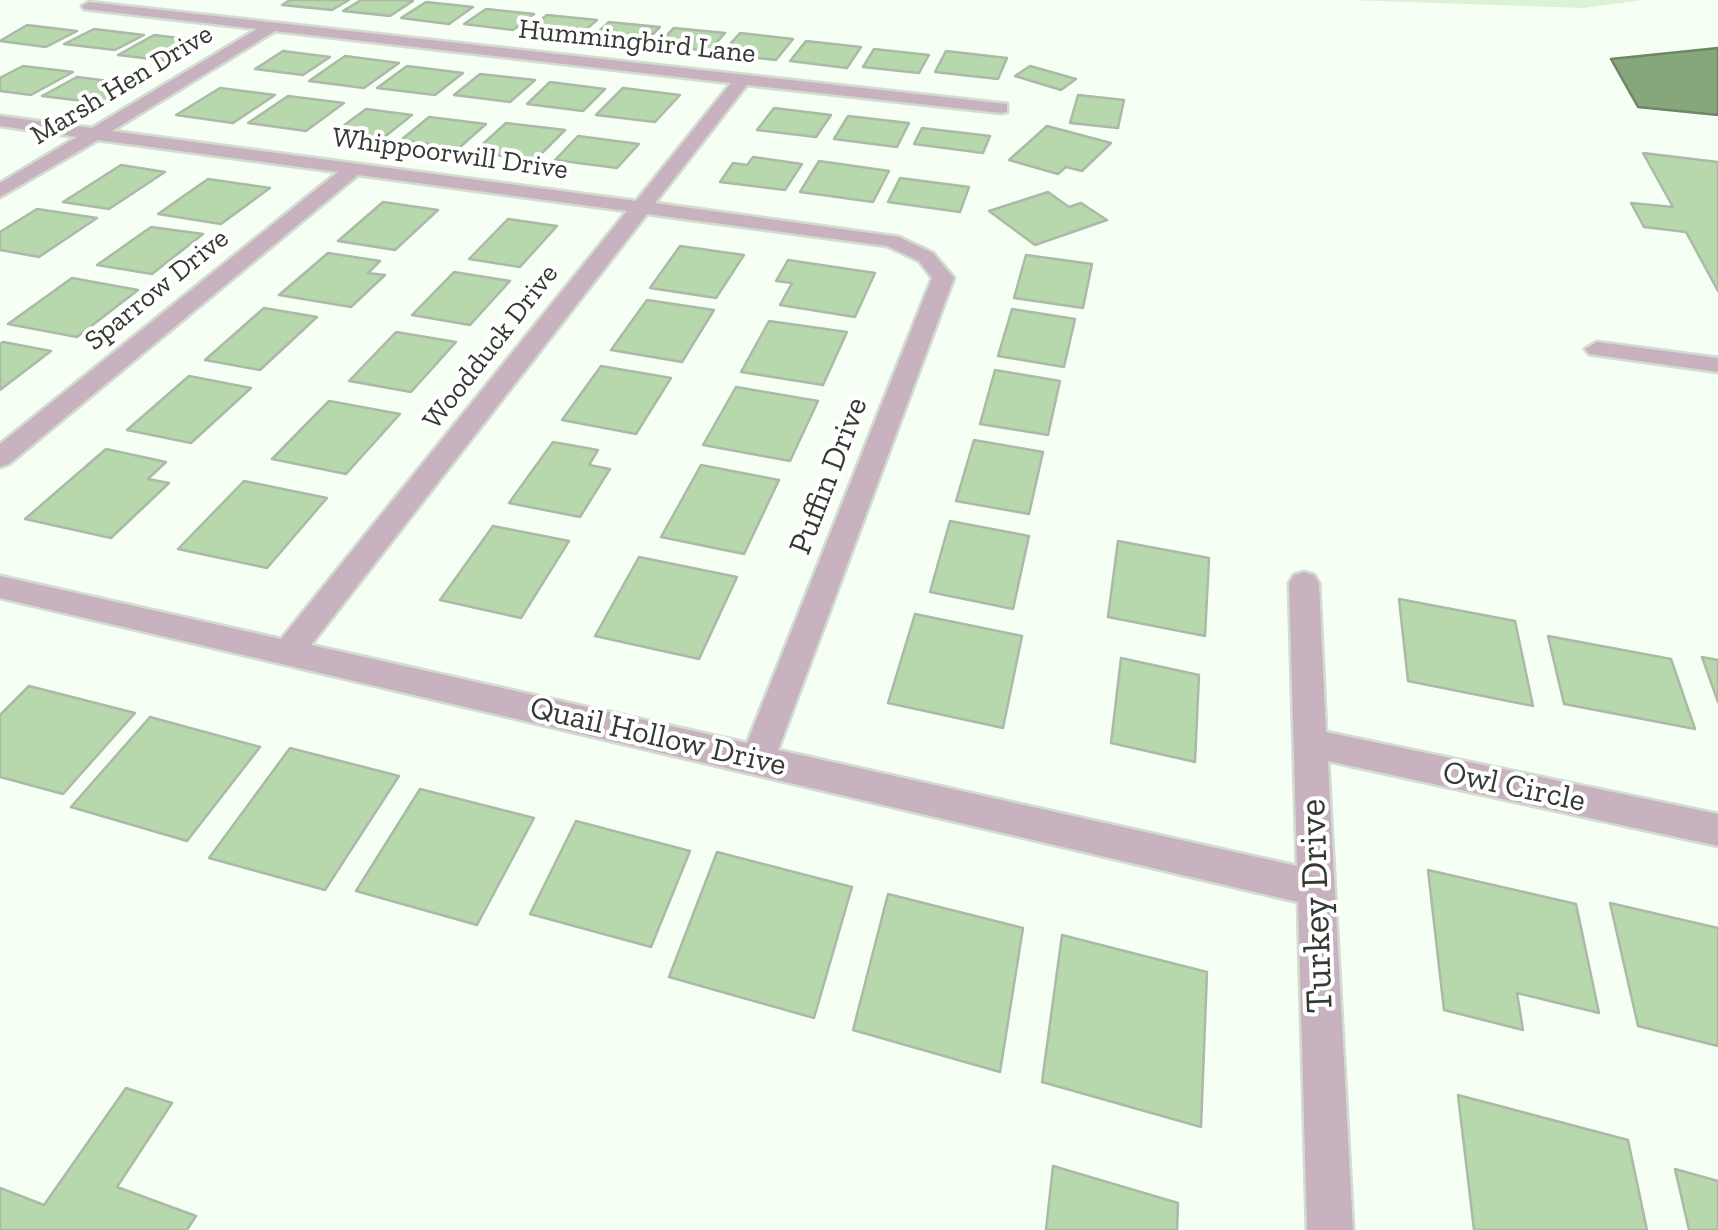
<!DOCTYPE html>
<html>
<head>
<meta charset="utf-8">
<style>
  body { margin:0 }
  canvas { display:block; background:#f6fff3 }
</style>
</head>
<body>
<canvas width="1718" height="1230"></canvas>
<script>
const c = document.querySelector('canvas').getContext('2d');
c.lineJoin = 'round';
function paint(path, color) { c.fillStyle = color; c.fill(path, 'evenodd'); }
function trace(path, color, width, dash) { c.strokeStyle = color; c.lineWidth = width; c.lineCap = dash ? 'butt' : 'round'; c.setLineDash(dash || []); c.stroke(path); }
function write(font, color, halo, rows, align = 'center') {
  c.font = font + ' "Zilla Slab",serif'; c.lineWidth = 8; c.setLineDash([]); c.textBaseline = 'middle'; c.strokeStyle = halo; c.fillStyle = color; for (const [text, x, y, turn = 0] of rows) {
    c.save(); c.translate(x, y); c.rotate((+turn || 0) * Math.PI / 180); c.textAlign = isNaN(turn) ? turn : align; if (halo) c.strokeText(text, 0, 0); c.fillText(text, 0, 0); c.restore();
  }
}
paint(new Path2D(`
  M 1349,0 L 1642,0 L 1584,8 Z`), '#dbf2d4');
const water = new Path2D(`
  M 1718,48 L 1718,115 L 1638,107 L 1611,59 Z`);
paint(water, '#86a67c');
trace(water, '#6d8666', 2.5);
const building = new Path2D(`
  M 290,0 L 349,0 L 332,10 L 282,5 Z
  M 361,0 L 404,0 L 413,1 L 390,16 L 343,11 Z
  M 426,2 L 473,7 L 449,24 L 401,18 Z
  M 486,9 L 534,14 L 513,30 L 464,24 Z
  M 547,15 L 597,20 L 577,37 L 526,31 Z
  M 609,22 L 660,27 L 643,44 L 591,38 Z
  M 27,25 L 77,31 L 46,47 L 0,41 Z
  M 674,28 L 725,33 L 709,51 L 657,45 Z
  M 94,29 L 144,35 L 115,50 L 64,44 Z
  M 740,33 L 793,39 L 776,60 L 721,54 Z
  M 154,35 L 204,41 L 169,61 L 118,55 Z
  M 806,41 L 861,47 L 847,68 L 790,61 Z
  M 874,49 L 929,55 L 919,73 L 863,67 Z
  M 283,51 L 330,57 L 303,75 L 255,69 Z
  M 946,51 L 1007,58 L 998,79 L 935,72 Z
  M 345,56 L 399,63 L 364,88 L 309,81 Z
  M 23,66 L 73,72 L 31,95 L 0,91 L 0,78 Z
  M 407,66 L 463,73 L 435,95 L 377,88 Z
  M 1030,66 L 1076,79 L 1061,90 L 1015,76 Z
  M 480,74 L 535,80 L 510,102 L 454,95 Z
  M 77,77 L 133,84 L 99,103 L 42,96 Z
  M 550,82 L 605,89 L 583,111 L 527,104 Z
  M 220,88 L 275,95 L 233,123 L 176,115 Z
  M 623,88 L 680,95 L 655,122 L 596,115 Z
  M 1078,95 L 1124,100 L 1118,128 L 1070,123 Z
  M 288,96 L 344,103 L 306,131 L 248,123 Z
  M 774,108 L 831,115 L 816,137 L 757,130 Z
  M 366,109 L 412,115 L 383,138 L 335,132 Z
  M 848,116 L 909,123 L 897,147 L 834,139 Z
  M 429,117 L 486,124 L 459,148 L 401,140 Z
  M 506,123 L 565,130 L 535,160 L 474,152 Z
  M 1047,126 L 1111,143 L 1082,171 L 1066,167 L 1058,174 L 1009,160 Z
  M 922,128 L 990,136 L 983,153 L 914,144 Z
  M 578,136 L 639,144 L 617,168 L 555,160 Z
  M 1643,153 L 1718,162 L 1718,291 L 1686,232 L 1644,227 L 1631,203 L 1673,207 Z
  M 753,157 L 802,164 L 785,190 L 720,182 L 733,163 L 747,165 Z
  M 819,161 L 889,171 L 873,202 L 800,192 Z
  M 121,165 L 165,172 L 109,209 L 63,202 Z
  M 900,178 L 969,187 L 960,212 L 888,202 Z
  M 208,179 L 270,188 L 221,224 L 158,214 Z
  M 1048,192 L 1069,207 L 1081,203 L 1107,220 L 1035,245 L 989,211 Z
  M 383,202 L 438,210 L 395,250 L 338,241 Z
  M 37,209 L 97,218 L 39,257 L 0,250 L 0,232 Z
  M 508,219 L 557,226 L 520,267 L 469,259 Z
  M 151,227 L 203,234 L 152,274 L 97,265 Z
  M 680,246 L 744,255 L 716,298 L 650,288 Z
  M 328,253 L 380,261 L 368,273 L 385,275 L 351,307 L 279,295 Z
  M 1026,255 L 1092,264 L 1083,308 L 1014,298 Z
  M 788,260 L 875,273 L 855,317 L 780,305 L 792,283 L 776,281 Z
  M 454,272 L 510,281 L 470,325 L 412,315 Z
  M 72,278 L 138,290 L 77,337 L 8,324 Z
  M 647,300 L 714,310 L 682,362 L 611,350 Z
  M 264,308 L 317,317 L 260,370 L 205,360 Z
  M 1012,309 L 1075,319 L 1064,367 L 998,356 Z
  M 769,321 L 847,332 L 823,385 L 741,372 Z
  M 396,332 L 456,342 L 411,392 L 349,381 Z
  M 3,342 L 51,351 L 0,390 L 0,344 Z
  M 601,366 L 671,378 L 636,434 L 562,420 Z
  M 995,370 L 1060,381 L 1048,435 L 980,424 Z
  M 189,376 L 251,388 L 191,443 L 127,430 Z
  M 736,387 L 818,401 L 790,461 L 703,445 Z
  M 329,401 L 400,414 L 346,474 L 272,459 Z
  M 974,440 L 1043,452 L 1029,514 L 956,501 Z
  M 553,442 L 598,450 L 589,465 L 610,469 L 580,517 L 509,503 Z
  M 106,449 L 166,462 L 148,479 L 169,483 L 111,538 L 25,519 Z
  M 701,465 L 779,480 L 744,554 L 661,537 Z
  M 244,481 L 327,498 L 267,568 L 178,549 Z
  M 950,521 L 1029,536 L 1013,609 L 930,592 Z
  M 493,526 L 569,541 L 521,618 L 440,600 Z
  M 1118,541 L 1209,558 L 1205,636 L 1108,617 Z
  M 639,557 L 737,577 L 699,659 L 595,636 Z
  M 1399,599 L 1515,621 L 1533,706 L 1408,681 Z
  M 915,614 L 1022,636 L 1003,728 L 888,703 Z
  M 1548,636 L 1671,659 L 1695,729 L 1564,704 Z
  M 1702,657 L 1718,660 L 1718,702 Z
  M 1121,658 L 1199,675 L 1195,762 L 1111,743 Z
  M 29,686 L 135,713 L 63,794 L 0,777 L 0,715 Z
  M 150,717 L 260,747 L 187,841 L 71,807 Z
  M 290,748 L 399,776 L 325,890 L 209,858 Z
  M 420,789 L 534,818 L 477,925 L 356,891 Z
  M 576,821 L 690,851 L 651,947 L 530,914 Z
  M 717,852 L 852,887 L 814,1018 L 669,977 Z
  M 1428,870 L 1576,904 L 1599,1013 L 1517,993 L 1523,1030 L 1444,1010 Z
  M 888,894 L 1023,928 L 1000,1072 L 853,1030 Z
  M 1610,903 L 1718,928 L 1718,1046 L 1638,1026 Z
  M 1062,935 L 1207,972 L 1201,1127 L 1042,1082 Z
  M 126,1088 L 172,1103 L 117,1187 L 196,1216 L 187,1230 L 0,1230 L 0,1188 L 44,1205 Z
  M 1458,1095 L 1628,1140 L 1647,1230 L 1474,1230 Z
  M 1053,1166 L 1178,1203 L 1177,1230 L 1046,1230 Z
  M 1675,1169 L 1718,1181 L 1718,1230 L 1689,1230 Z`);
paint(building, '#b7d8ac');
trace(building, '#abbaa7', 2.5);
const minor = new Path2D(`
  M 89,2 L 1007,104 L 1007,112 L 1001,113 L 747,85 L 655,203 L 899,237 L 933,253 L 954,278 L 778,750 L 1297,866 L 1289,583 L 1294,575 L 1304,572 L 1314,575 L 1319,583 L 1326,732 L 1718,814 L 1718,846 L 1328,761 L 1353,1230 L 1307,1230 L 1298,902 L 0,598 L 0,576 L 281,639 L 627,211 L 358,175 L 9,464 L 0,467 L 0,444 L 338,172 L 98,140 L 0,197 L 0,183 L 77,137 L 0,126 L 0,116 L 92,128 L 257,29 L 84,9 L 82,6 ZM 275,31 L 731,83 L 636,201 L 112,131 ZM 647,214 L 887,246 L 919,261 L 932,278 L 747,743 L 311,645 Z
  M 1597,342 L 1718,358 L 1718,372 L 1589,354 L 1585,349 Z`);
trace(minor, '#d3dcd0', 5);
paint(minor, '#c9b2bf');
write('28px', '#343a32', '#fff', [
  ["Hummingbird Lane",637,42,6],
  ["Marsh Hen Drive",122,85,-31],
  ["Whippoorwill Drive",450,154,8],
  ["Sparrow Drive",157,290,-39],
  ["Woodduck Drive",491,347,-52]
]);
write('32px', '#343a32', '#fff', [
  ["Puffin Drive",829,476,-69],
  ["Quail Hollow Drive",658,737,13],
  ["Owl Circle",1514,787,12]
]);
write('38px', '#343a32', '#fff', [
  ["Turkey Drive",1317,906,-92]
]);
</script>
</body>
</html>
